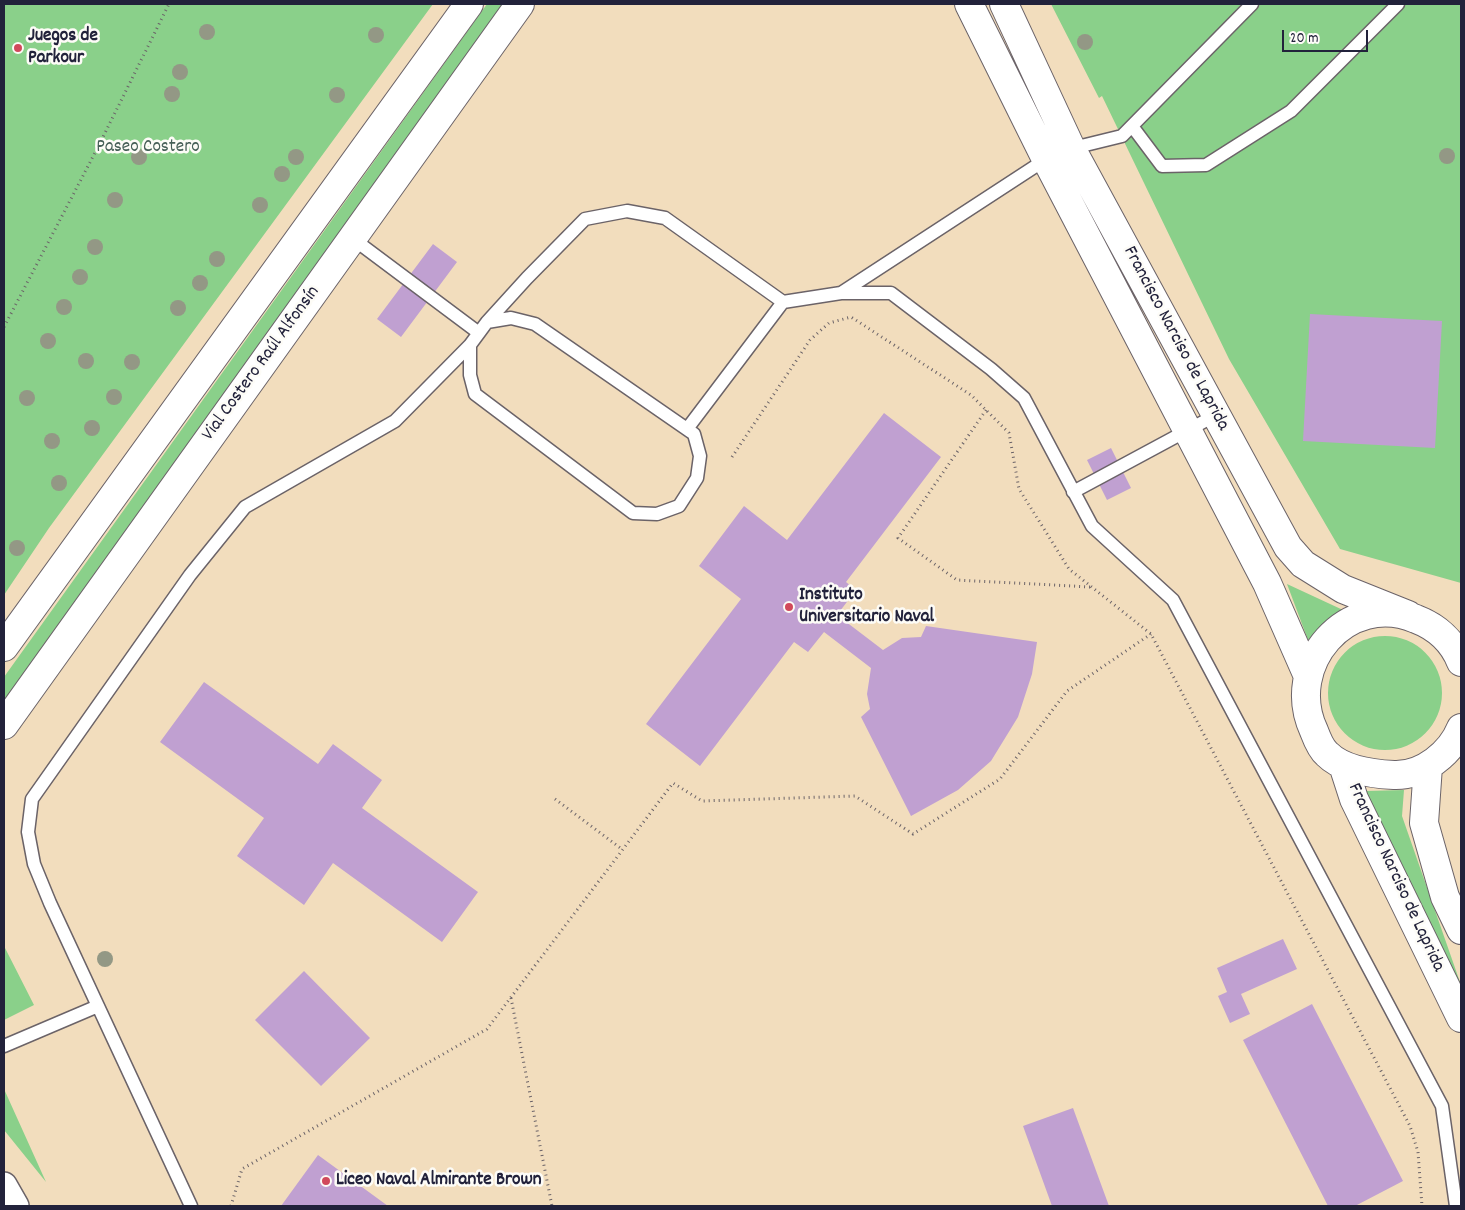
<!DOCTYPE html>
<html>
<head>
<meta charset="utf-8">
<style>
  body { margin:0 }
  #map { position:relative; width:1465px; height:1210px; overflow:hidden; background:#f2ddbd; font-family:Dekko,sans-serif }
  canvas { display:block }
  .frame { position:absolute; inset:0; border:5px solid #22223b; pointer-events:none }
  .scale { position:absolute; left:1282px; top:30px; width:86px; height:22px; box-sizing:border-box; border:2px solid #22223b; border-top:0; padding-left:6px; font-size:15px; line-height:18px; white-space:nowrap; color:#22223b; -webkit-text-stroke:4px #fdfcf7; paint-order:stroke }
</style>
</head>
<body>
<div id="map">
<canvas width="1465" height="1210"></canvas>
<div class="frame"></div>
<div class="scale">20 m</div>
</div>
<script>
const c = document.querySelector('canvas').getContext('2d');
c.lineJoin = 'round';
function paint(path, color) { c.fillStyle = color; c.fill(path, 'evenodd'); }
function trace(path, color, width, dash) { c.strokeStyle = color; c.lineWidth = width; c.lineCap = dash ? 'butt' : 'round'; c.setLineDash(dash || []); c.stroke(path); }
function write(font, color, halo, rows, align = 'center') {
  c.font = font + ' Dekko,sans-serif'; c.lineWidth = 5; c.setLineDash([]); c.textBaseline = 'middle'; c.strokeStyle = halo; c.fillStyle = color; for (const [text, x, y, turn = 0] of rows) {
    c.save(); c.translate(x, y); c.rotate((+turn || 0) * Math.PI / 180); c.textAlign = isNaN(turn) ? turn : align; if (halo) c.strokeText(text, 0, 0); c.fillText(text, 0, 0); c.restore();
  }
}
paint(new Path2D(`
  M 4,4 L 433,4 L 49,528 L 4,595 Z
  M 487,4 L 504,4 L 4,703 L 4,677 Z
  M 1051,4 L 1461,4 L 1461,583 L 1340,549 L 1229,359 L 1102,96 L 1099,98 Z
  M 1287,584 L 1343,610 L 1308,640 Z
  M1328 693a57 57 0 1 1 114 0a57 57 0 1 1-114 0Z
  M 1404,790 L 1402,816 L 1461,985 L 1461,993 L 1366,791 Z
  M 4,946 L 34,1005 L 4,1020 Z
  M 4,1089 L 46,1182 L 4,1130 Z`), '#8ad08a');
paint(new Path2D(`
  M 433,244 L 457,262 L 401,337 L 377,319 Z
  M 1310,314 L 1442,321 L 1435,448 L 1303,441 Z
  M 884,413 L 941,457 L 846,582 L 856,590 L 837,615 L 883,650 L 902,638 L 921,637 L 926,626 L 1037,642 L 1032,674 L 1018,717 L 991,761 L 958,790 L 911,816 L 861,717 L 870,709 L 867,694 L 871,668 L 824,632 L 808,652 L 794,642 L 700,766 L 646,724 L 741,599 L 699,566 L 744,506 L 787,540 Z
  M 1111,448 L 1131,488 L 1107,500 L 1087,460 Z
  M 204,682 L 318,764 L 333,744 L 382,780 L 362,808 L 478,892 L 442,942 L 333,863 L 304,905 L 237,856 L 264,818 L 160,742 Z
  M 1283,939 L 1297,969 L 1241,994 L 1250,1014 L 1230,1023 L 1218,996 L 1227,992 L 1217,968 Z
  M 304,971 L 370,1038 L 321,1086 L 255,1020 Z
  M 1312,1004 L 1403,1181 L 1355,1206 L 1328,1206 L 1243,1040 Z
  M 1073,1108 L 1109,1206 L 1052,1206 L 1023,1126 Z
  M 318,1155 L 388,1206 L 281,1206 Z`), '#c0a0d1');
const service = new Path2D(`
  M 1132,126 L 1162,166 L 1206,165 L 1291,111 L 1398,4
  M 1069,149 L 1122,136 L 1252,4
  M 352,238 L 479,333
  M 841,293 L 1048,158
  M 470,345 L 470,375 L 475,394 L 633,513 L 657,514 L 679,506 L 697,478 L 700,456 L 694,434 L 535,324 L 511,318 L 487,322
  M 687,429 L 783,302
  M 1073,492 L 1216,415
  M 4,1046 L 98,1006
  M 191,1206 L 50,903 L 34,864 L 28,832 L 32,799 L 190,575 L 245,507 L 395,421 L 470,345 L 487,322 L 527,278 L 585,219 L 627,211 L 665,218 L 783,302 L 841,293 L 891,293 L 991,369 L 1024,398 L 1092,526 L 1173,600 L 1442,1106 L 1456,1206`);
const minor = new Path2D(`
  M 4,1185 L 16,1206`);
const tertiary = new Path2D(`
  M 969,4 L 1046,159 L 1267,583 L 1307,674
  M 1004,4 L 1071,148 L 1288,547 L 1303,564 L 1343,589 L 1408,615
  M 4,647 L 469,4
  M 1461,662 C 1453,642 1437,627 1416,619 C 1347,590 1283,665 1314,731 C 1317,739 1321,749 1327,754 C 1343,770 1373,774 1394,775 C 1423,776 1451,753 1461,728
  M 4,725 L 520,4
  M 1343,765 L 1354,799 L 1461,1018
  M 1428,766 L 1424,823 L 1445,897 L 1461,930`);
trace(service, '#6b6368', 15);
trace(minor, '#6b6368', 28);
trace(tertiary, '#6b6368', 30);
trace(new Path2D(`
  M 4,327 L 98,147 L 169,4
  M 986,410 L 898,538 L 957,580 L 1091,587
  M 732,457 L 810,340 L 829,323 L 851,317 L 971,395 L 1009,433 L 1019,489 L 1069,569 L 1151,634 L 1410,1126 L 1418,1152 L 1422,1206
  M 555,799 L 623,850
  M 511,998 L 552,1206
  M 231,1206 L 242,1169 L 487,1029 L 673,783 L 702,801 L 855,796 L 913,834 L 1000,779 L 1067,691 L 1151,634`), '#6b6368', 3, [1, 4]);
trace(service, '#fff', 12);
trace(minor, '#fff', 25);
trace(tertiary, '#fff', 28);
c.fillStyle = '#939885';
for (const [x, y] of [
  [207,32],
  [376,35],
  [1085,42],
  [180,72],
  [172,94],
  [337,95],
  [1447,156],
  [139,157],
  [296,157],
  [282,174],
  [115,200],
  [260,205],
  [95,247],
  [217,259],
  [80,277],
  [200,283],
  [64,307],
  [178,308],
  [48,341],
  [86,361],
  [132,362],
  [114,397],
  [27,398],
  [92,428],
  [52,441],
  [59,483],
  [17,548],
  [105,959]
]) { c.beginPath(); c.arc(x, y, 8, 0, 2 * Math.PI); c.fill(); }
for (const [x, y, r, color] of [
  [18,48,5,"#d1495b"],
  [789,607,5,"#d1495b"],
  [326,1181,5,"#d1495b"]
]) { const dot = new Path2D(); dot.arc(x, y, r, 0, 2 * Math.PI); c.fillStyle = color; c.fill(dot); trace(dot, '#fdfcf7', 2); }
write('bold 19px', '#22223b', '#fdfcf7', [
  ["Juegos de",28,37],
  ["Parkour",28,59],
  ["Instituto",799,596],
  ["Universitario Naval",799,618],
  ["Liceo Naval Almirante Brown",336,1181]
], 'left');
write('19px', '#465f57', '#fdfcf7', [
  ["Paseo Costero",148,148]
]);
write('19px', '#22223b', '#fdfcf7', [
  ["Francisco Narciso de Laprida",1175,339,62],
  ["Vial Costero Raúl Alfonsín",262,364,-54],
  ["Francisco Narciso de Laprida",1395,878,65]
]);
</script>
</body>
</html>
